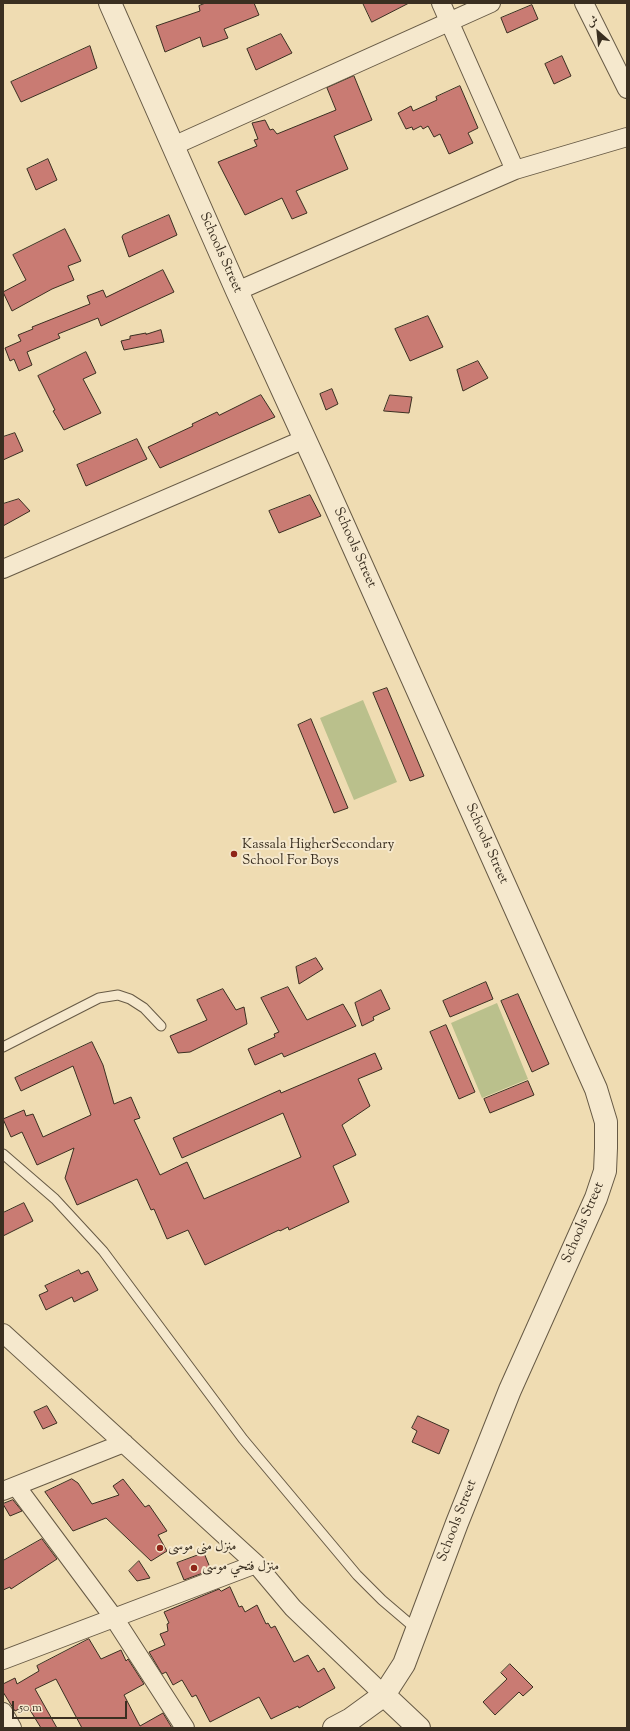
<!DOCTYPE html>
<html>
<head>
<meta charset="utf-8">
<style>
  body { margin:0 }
  #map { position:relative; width:630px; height:1731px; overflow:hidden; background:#efdcb2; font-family:"Sorts Mill Goudy",Amiri,serif }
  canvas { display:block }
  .frame { position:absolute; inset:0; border:4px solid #3a2f21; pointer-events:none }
  .north { position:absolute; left:578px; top:12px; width:40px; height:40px; -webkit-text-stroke:3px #f5e8cd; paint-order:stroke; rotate:333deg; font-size:11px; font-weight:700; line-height:16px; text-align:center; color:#3a2f21 }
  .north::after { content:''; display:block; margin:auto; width:14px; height:18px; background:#3a2f21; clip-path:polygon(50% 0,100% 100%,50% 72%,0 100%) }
  .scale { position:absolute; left:12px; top:1701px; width:115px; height:18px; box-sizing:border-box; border:2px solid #3a2f21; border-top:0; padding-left:5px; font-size:12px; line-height:14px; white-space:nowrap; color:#3a2f21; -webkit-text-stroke:3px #f5e8cd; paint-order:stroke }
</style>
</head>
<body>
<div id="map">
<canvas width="630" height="1731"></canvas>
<div class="frame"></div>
<div class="north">ش</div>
<div class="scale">50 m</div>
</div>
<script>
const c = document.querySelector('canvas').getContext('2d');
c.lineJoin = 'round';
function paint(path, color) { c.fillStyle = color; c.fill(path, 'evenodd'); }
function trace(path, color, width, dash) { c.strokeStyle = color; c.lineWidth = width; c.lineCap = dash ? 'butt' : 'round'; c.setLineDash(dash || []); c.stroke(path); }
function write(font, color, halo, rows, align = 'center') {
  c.font = font + ' "Sorts Mill Goudy",Amiri,serif'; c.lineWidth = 4; c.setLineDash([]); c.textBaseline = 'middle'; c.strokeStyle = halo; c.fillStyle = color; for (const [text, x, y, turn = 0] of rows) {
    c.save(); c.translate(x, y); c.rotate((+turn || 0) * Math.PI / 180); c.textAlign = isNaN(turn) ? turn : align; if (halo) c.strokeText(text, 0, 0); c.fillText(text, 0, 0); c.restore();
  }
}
paint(new Path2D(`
  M 363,700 L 397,782 L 354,800 L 320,718 Z
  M 497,1003 L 528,1079 L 482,1098 L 451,1023 Z`), '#bac08c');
const building = new Path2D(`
  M 206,3 L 254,3 L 259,15 L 224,29 L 228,38 L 203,47 L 200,37 L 165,52 L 156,26 L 200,11 L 199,6 Z
  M 363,3 L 409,3 L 372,22 Z
  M 532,5 L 538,19 L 507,33 L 501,18 Z
  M 281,34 L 292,53 L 256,70 L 247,49 Z
  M 90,46 L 97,68 L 21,102 L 11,82 Z
  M 562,56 L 571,76 L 554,84 L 545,64 Z
  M 354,76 L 372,120 L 334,136 L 348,169 L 296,191 L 307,213 L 292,219 L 282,198 L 245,215 L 218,162 L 257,146 L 254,140 L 258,139 L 252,123 L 265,120 L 270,130 L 273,129 L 277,134 L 336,110 L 327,88 Z
  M 460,86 L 478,128 L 468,133 L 473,143 L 449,154 L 440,134 L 434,137 L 428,126 L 423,129 L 421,126 L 413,130 L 412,127 L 406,129 L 398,113 L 411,106 L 413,111 L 437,100 L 436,97 Z
  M 48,159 L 57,180 L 36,190 L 27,169 Z
  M 169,215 L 177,235 L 129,257 L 122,237 L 123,235 Z
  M 65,229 L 81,261 L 68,266 L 74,280 L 52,289 L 12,311 L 3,292 L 26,280 L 13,255 Z
  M 163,270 L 174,292 L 101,326 L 98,318 L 58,334 L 60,338 L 27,352 L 32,365 L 19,371 L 14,359 L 10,361 L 5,348 L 21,341 L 18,335 L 33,329 L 32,327 L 90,304 L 87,296 L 103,290 L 106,297 Z
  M 428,316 L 443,347 L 410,361 L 395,329 Z
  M 161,330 L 164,342 L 124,350 L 121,341 L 130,339 L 130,336 L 146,333 L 146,334 Z
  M 86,352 L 96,373 L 83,379 L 101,413 L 64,430 L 53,411 L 55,410 L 38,376 Z
  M 478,361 L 488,378 L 463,391 L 457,370 Z
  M 332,389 L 338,404 L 326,410 L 320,394 Z
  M 261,395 L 275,417 L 160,468 L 148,447 L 193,426 L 192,424 L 217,412 L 219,415 Z
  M 390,395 L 412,397 L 409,413 L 384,411 Z
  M 15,433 L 23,451 L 3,460 L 3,437 Z
  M 137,439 L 147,459 L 86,486 L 77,465 Z
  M 310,495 L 321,516 L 279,533 L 269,511 Z
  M 19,499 L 30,511 L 3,526 L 3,504 Z
  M 387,688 L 424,776 L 410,781 L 373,693 Z
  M 311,719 L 348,808 L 334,813 L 298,725 Z
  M 316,958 L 323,969 L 299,984 L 296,967 Z
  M 486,982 L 493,999 L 450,1017 L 443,1001 Z
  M 288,987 L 307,1020 L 343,1004 L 356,1026 L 284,1057 L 282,1053 L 255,1065 L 248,1049 L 275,1037 L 274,1034 L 279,1032 L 261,998 Z
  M 223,989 L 236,1010 L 244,1007 L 247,1024 L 190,1052 L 178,1053 L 170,1036 L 207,1020 L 197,1000 Z
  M 381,990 L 390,1009 L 373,1017 L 374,1020 L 362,1026 L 355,1003 Z
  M 518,994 L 549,1064 L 532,1072 L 501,1001 Z
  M 446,1025 L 475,1092 L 459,1099 L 430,1032 Z
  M 92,1042 L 103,1065 L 114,1104 L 131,1097 L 140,1118 L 134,1120 L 160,1175 L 187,1162 L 204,1199 L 301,1157 L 283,1113 L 182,1158 L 173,1138 L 280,1090 L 281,1093 L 375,1053 L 382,1069 L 358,1079 L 370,1106 L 342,1125 L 356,1155 L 333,1166 L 349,1202 L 289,1230 L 288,1227 L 280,1231 L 279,1230 L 205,1265 L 188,1230 L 167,1239 L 154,1209 L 151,1210 L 137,1179 L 77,1205 L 65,1178 L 74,1148 L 37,1165 L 22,1132 L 11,1137 L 3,1119 L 24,1110 L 26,1116 L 33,1114 L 43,1137 L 91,1115 L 73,1066 L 21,1091 L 15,1078 Z
  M 528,1081 L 534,1095 L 490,1113 L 484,1099 Z
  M 24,1203 L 33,1221 L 3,1236 L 3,1213 Z
  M 79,1270 L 81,1274 L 88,1271 L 98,1290 L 74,1302 L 72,1297 L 46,1310 L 39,1295 L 48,1291 L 45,1286 Z
  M 47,1406 L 57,1423 L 43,1429 L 34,1412 Z
  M 418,1416 L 449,1430 L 439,1454 L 412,1442 L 417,1431 L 412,1428 Z
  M 72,1479 L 78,1483 L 92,1504 L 119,1495 L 113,1486 L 123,1479 L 145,1507 L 149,1505 L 167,1531 L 158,1535 L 167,1551 L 151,1561 L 106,1518 L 73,1531 L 45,1492 Z
  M 13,1500 L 22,1511 L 10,1516 L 3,1504 Z
  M 42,1539 L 57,1559 L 11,1589 L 10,1587 L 3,1590 L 3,1561 Z
  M 204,1553 L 211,1570 L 184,1580 L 177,1563 Z
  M 139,1561 L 150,1578 L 137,1581 L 129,1571 Z
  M 230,1587 L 239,1607 L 242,1606 L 245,1612 L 257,1605 L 266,1624 L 268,1623 L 271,1628 L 275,1626 L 294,1662 L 308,1655 L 318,1672 L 324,1668 L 335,1688 L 299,1708 L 298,1706 L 271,1719 L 259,1697 L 210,1722 L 196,1695 L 192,1697 L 182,1680 L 173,1685 L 166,1672 L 162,1674 L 149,1652 L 165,1645 L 160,1634 L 168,1631 L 167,1624 L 169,1623 L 164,1612 L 219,1589 L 221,1591 Z
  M 89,1639 L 101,1659 L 121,1650 L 126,1661 L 128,1659 L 144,1684 L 124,1695 L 140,1726 L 163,1713 L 172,1728 L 82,1728 L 56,1679 L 35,1689 L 57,1728 L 41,1728 L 27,1705 L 15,1711 L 3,1692 L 3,1684 L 15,1678 L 17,1684 L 39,1671 L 37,1666 Z
  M 510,1664 L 533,1687 L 523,1696 L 519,1692 L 495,1715 L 483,1702 L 507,1679 L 501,1673 Z`);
paint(building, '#c97b73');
trace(building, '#3a2f21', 1);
const service = new Path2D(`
  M 3,1047 L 99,998 L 118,995 L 130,999 L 144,1008 L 161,1026
  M 3,1154 L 55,1199 L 103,1251 L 243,1439 L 357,1575 L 382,1600 L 416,1629`);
const minor = new Path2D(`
  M 441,3 L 515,170
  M 584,3 L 627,89
  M 173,146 L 491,3
  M 237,291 L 515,170 L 627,137
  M 3,569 L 305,439
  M 3,1333 L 256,1564 L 293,1608 L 384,1695
  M 16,1486 L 114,1618 L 185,1728
  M 3,1491 L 124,1443
  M 3,1660 L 256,1564
  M 3,1712 L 12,1728`);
const tertiary = new Path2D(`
  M 110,3 L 237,291 L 319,470 L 596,1089 L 606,1122 L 606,1148 L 605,1171 L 596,1198 L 510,1390 L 457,1523 L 404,1664 L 384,1695 L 351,1719 L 334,1728
  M 384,1695 L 419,1728`);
trace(service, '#675a45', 11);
trace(minor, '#675a45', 20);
trace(tertiary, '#675a45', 24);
trace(service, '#f5e8cd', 9);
trace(minor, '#f5e8cd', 18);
trace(tertiary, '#f5e8cd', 22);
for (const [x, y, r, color] of [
  [234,854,4,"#8f2418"],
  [160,1548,4,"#8f2418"],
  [194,1568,4,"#8f2418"]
]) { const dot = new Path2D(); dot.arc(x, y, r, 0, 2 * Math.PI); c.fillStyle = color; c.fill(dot); trace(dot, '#f5e8cd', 1.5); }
write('14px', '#3a2f21', '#f5e8cd', [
  ["Schools Street",220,253,66],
  ["Schools Street",354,548,66],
  ["Schools Street",486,844,66],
  ["Schools Street",584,1223,-67],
  ["Schools Street",458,1521,-69]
]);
write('14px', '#3a2f21', '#f5e8cd', [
  ["Kassala HigherSecondary",242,846],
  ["School For Boys",242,862],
  ["منزل منى موسى",168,1548],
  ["منزل فتحي موسى",202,1568]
], 'left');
</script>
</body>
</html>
